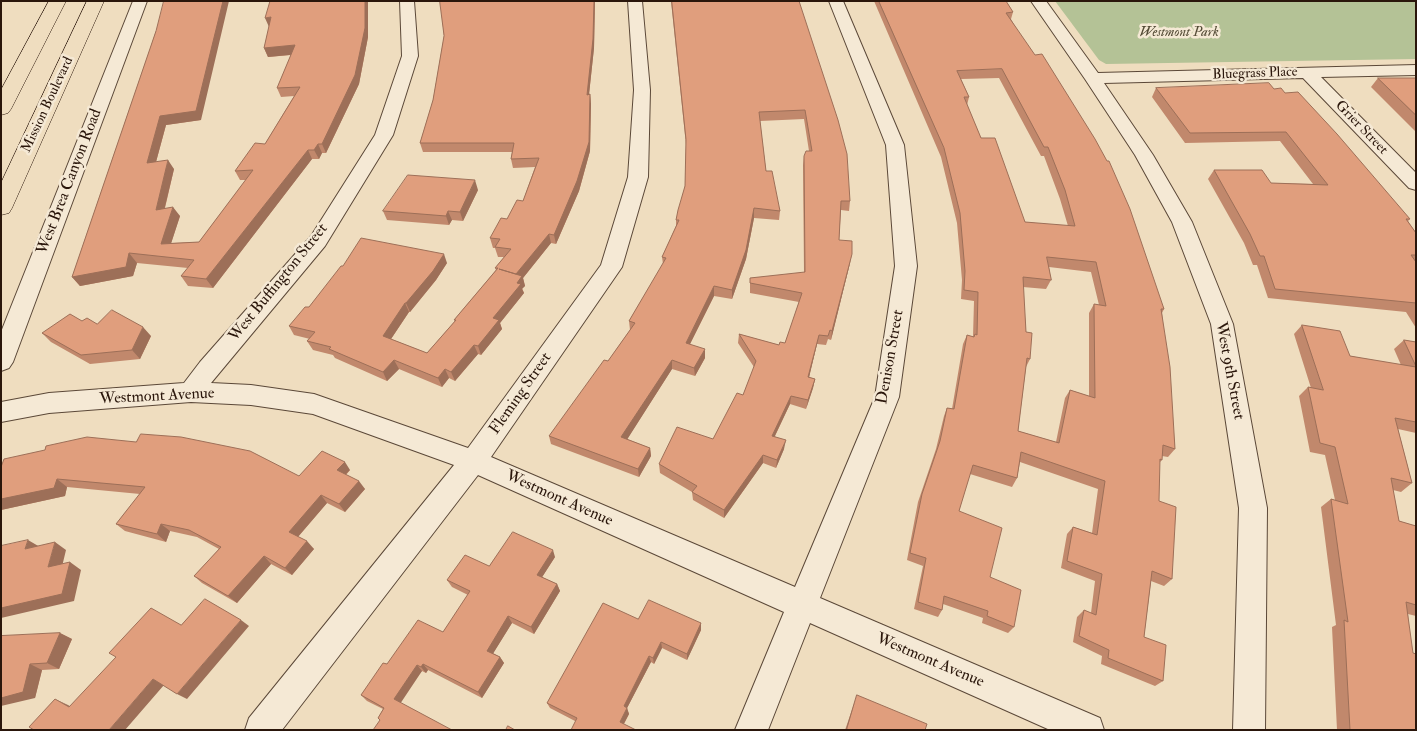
<!DOCTYPE html>
<html>
<head>
<meta charset="utf-8">
<style>
  body { margin:0 }
  #map { position:relative; width:1417px; height:731px; overflow:hidden; background:#efddbf; font-family:"IM FELL Double Pica",serif }
  canvas { display:block }
  .frame { position:absolute; inset:0; border:2px solid #2a160b; pointer-events:none }
</style>
</head>
<body>
<div id="map">
<canvas width="1417" height="731"></canvas>
<div class="frame"></div>
</div>
<script>
const c = document.querySelector('canvas').getContext('2d');
c.lineJoin = 'round';
function paint(path, color) { c.fillStyle = color; c.fill(path, 'evenodd'); }
function trace(path, color, width, dash) { c.strokeStyle = color; c.lineWidth = width; c.lineCap = dash ? 'butt' : 'round'; c.setLineDash(dash || []); c.stroke(path); }
function write(font, color, halo, rows, align = 'center') {
  c.font = font + ' "IM FELL Double Pica",serif'; c.lineWidth = 5; c.setLineDash([]); c.textBaseline = 'middle'; c.strokeStyle = halo; c.fillStyle = color; for (const [text, x, y, turn = 0] of rows) {
    c.save(); c.translate(x, y); c.rotate((+turn || 0) * Math.PI / 180); c.textAlign = isNaN(turn) ? turn : align; if (halo) c.strokeText(text, 0, 0); c.fillText(text, 0, 0); c.restore();
  }
}
paint(new Path2D(`
  M 1055,1 L 1416,1 L 1416,59 L 1106,64 L 1099,60 Z`), '#b4c296');
const street = new Path2D(`
  M 133,1 L 147,1 L 13,362 L 9,368 L 1,371 L 1,332 Z
  M 400,1 L 414,1 L 418,56 L 393,135 L 325,246 L 211,383 L 251,385 L 314,394 L 468,448 L 601,265 L 628,177 L 634,90 L 628,1 L 642,1 L 650,90 L 648,177 L 622,267 L 491,457 L 795,587 L 875,397 L 895,266 L 886,145 L 829,1 L 843,1 L 904,145 L 917,266 L 899,397 L 820,598 L 1100,718 L 1104,730 L 1050,730 L 810,623 L 768,730 L 735,730 L 784,612 L 478,475 L 282,730 L 245,730 L 249,718 L 454,465 L 313,414 L 251,405 L 191,402 L 49,413 L 1,422 L 1,402 L 49,393 L 184,383 L 200,362 L 311,236 L 375,135 L 402,56 Z
  M 1031,1 L 1046,1 L 1098,73 L 1416,65 L 1416,75 L 1321,77 L 1416,173 L 1416,190 L 1409,188 L 1303,78 L 1104,83 L 1153,155 L 1192,222 L 1233,324 L 1267,508 L 1265,730 L 1233,730 L 1239,508 L 1211,324 L 1172,222 L 1135,155 L 1085,79 Z`);
const primary = new Path2D(`
  M 49,1 L 66,1 L 11,109 L 8,113 L 1,115 L 1,90 Z
  M 87,1 L 104,1 L 12,208 L 9,213 L 1,215 L 1,183 Z`);
trace(street, '#5b4838', 2);
trace(primary, '#2a160b', 1);
paint(street, '#f5e9d5');
paint(primary, '#efddbf');
paint(new Path2D(`
  M 270,1 L 368,1 L 368,37 L 359,84 L 326,153 L 322,153 L 319,159 L 312,159 L 213,288 L 188,286 L 181,276 L 188,268 L 137,263 L 133,276 L 80,286 L 72,277 L 156,31 L 201,120 L 166,125 L 156,162 L 174,169 L 165,208 L 180,216 L 171,243 L 199,242 L 246,180 L 240,180 L 235,171 L 265,144 L 294,96 L 281,97 L 277,88 L 291,55 L 268,57 L 264,48 L 269,27 Z
  M 440,1 L 595,1 L 594,48 L 589,94 L 590,94 L 591,104 L 590,151 L 579,191 L 556,244 L 551,243 L 523,278 L 525,286 L 522,288 L 524,293 L 500,323 L 502,329 L 481,355 L 478,354 L 455,381 L 449,378 L 442,387 L 399,369 L 387,381 L 335,358 L 333,355 L 313,350 L 307,341 L 310,339 L 294,335 L 289,326 L 309,307 L 343,266 L 447,263 L 436,280 L 410,312 L 409,312 L 391,339 L 427,353 L 455,321 L 454,320 L 496,270 L 495,268 L 504,257 L 498,257 L 495,248 L 493,248 L 490,238 L 523,201 L 535,167 L 513,168 L 511,159 L 512,152 L 423,152 L 420,143 L 433,100 L 444,36 Z
  M 671,1 L 799,1 L 850,201 L 849,211 L 841,210 L 839,240 L 850,263 L 831,340 L 828,339 L 826,345 L 817,344 L 809,377 L 815,379 L 813,388 L 806,409 L 790,404 L 775,436 L 784,449 L 776,468 L 763,463 L 724,518 L 693,500 L 692,492 L 660,473 L 659,464 L 713,439 L 743,395 L 754,367 L 738,343 L 739,334 L 779,345 L 785,343 L 799,302 L 750,293 L 750,278 L 804,273 L 803,165 L 804,156 L 809,151 L 804,119 L 760,121 L 766,171 L 780,211 L 779,220 L 754,218 L 746,259 L 732,299 L 714,296 L 690,344 L 705,358 L 695,376 L 672,369 L 627,439 L 650,448 L 651,456 L 639,477 L 551,444 L 549,436 L 608,361 L 630,330 L 629,321 L 663,264 L 662,257 L 676,226 L 676,220 L 685,186 L 686,145 Z
  M 874,1 L 1006,1 L 1013,12 L 1011,19 L 1164,309 L 1162,313 L 1175,449 L 1168,457 L 1162,456 L 1162,460 L 1159,463 L 1159,501 L 1172,579 L 1164,586 L 1151,581 L 1144,637 L 1163,681 L 1155,686 L 1101,664 L 1102,656 L 1073,642 L 1077,617 L 1084,610 L 1091,613 L 1095,581 L 1061,568 L 1067,534 L 1073,527 L 1092,533 L 1098,489 L 1020,462 L 1017,478 L 1012,487 L 970,474 L 959,511 L 1014,627 L 1008,633 L 982,623 L 983,618 L 943,604 L 942,610 L 938,617 L 914,609 L 923,566 L 907,560 L 918,502 L 936,449 L 944,416 L 947,408 L 952,409 L 963,344 L 967,335 L 973,337 L 974,301 L 961,299 L 962,280 L 957,223 L 941,157 ZM 999,78 L 1041,156 L 1044,156 L 1060,199 L 1068,226 L 1025,222 L 981,138 L 967,105 L 969,97 L 961,79 ZM 1049,267 L 1091,272 L 1099,305 L 1094,304 L 1089,313 L 1089,396 L 1070,390 L 1065,398 L 1056,442 L 1018,431 L 1026,367 L 1030,359 L 1026,332 L 1023,287 L 1046,289 L 1051,280 Z
  M 1378,78 L 1416,78 L 1416,132 L 1371,87 Z
  M 1156,88 L 1274,89 L 1410,219 L 1408,221 L 1416,233 L 1416,328 L 1406,312 L 1268,298 L 1257,265 L 1253,265 L 1244,243 L 1208,179 L 1214,170 L 1271,183 L 1313,184 L 1280,141 L 1185,143 L 1152,97 Z
  M 478,190 L 463,221 L 452,220 L 449,225 L 387,220 L 383,211 Z
  M 82,321 L 97,324 L 151,336 L 140,359 L 90,364 L 51,342 L 42,333 Z
  M 1302,325 L 1350,356 L 1401,365 L 1394,349 L 1404,340 L 1416,342 L 1416,433 L 1398,429 L 1412,483 L 1401,492 L 1393,490 L 1399,521 L 1416,526 L 1416,616 L 1408,614 L 1416,730 L 1337,730 L 1332,627 L 1336,625 L 1321,507 L 1331,499 L 1335,500 L 1325,455 L 1310,452 L 1299,396 L 1308,387 L 1311,388 L 1294,334 Z
  M 1,467 L 299,476 L 350,470 L 346,475 L 365,489 L 345,512 L 327,503 L 298,537 L 314,549 L 292,575 L 271,564 L 237,603 L 202,583 L 194,576 L 219,549 L 197,537 L 170,531 L 166,542 L 125,531 L 116,524 L 140,494 L 67,487 L 65,496 L 1,510 Z
  M 555,557 L 542,577 L 557,584 L 560,591 L 534,634 L 512,623 L 493,653 L 500,657 L 504,663 L 482,698 L 428,670 L 426,673 L 422,671 L 380,720 L 378,718 L 383,709 L 367,701 L 361,695 L 387,664 L 443,632 L 468,595 L 452,587 L 447,580 L 489,566 Z
  M 638,619 L 701,623 L 701,630 L 687,660 L 662,648 L 654,664 L 651,662 L 627,708 L 629,714 L 624,724 L 575,721 L 550,708 L 547,703 Z
  M 60,633 L 72,639 L 59,669 L 42,670 L 35,698 L 1,636 Z
  M 857,695 L 925,730 L 845,730 L 855,701 Z`), '#c1886c');
paint(new Path2D(`
  M 223,1 L 229,1 L 201,120 L 166,125 L 153,173 L 147,163 L 160,116 Z
  M 365,1 L 368,1 L 368,37 L 359,84 L 326,153 L 322,144 Z
  M 594,1 L 595,1 L 594,48 L 588,104 L 587,95 Z
  M 271,17 L 269,27 L 265,18 Z
  M 295,45 L 299,54 L 268,57 L 264,48 Z
  M 590,94 L 591,104 L 590,151 L 579,191 L 556,244 L 554,235 Z
  M 318,144 L 322,153 L 319,159 L 314,150 Z
  M 308,150 L 312,159 L 213,288 L 206,279 Z
  M 168,160 L 174,169 L 162,219 L 156,210 Z
  M 475,180 L 478,190 L 463,221 L 460,212 Z
  M 173,207 L 180,216 L 168,253 L 161,244 Z
  M 754,208 L 754,218 L 746,259 L 732,299 L 732,290 Z
  M 448,211 L 452,220 L 449,225 L 446,216 Z
  M 549,234 L 551,243 L 523,278 L 525,286 L 522,289 L 524,293 L 500,323 L 502,329 L 481,355 L 478,346 L 493,318 L 516,274 Z
  M 129,253 L 137,263 L 133,276 L 80,286 L 72,277 Z
  M 444,254 L 447,263 L 436,280 L 410,312 L 406,303 Z
  M 852,254 L 850,263 L 831,340 L 832,331 Z
  M 714,286 L 714,296 L 686,352 L 686,343 Z
  M 405,303 L 409,312 L 387,345 L 383,336 Z
  M 143,327 L 151,336 L 140,359 L 132,350 Z
  M 819,335 L 817,344 L 807,386 L 808,377 Z
  M 474,345 L 478,354 L 455,381 L 451,372 Z
  M 705,349 L 705,358 L 695,376 L 694,368 Z
  M 394,360 L 399,369 L 387,381 L 383,372 Z
  M 672,360 L 672,369 L 623,446 L 621,437 Z
  M 445,369 L 449,378 L 442,387 L 438,378 Z
  M 815,379 L 813,388 L 806,409 L 808,400 Z
  M 791,396 L 790,404 L 771,444 L 772,436 Z
  M 786,440 L 784,449 L 776,468 L 777,460 Z
  M 650,448 L 651,456 L 639,477 L 638,469 Z
  M 763,455 L 763,463 L 724,518 L 724,510 Z
  M 345,462 L 350,470 L 342,478 L 337,470 Z
  M 57,479 L 67,487 L 65,496 L 1,510 L 1,499 Z
  M 359,481 L 365,489 L 345,512 L 339,504 Z
  M 321,495 L 327,503 L 296,539 L 289,532 Z
  M 161,524 L 170,531 L 166,542 L 157,534 Z
  M 28,540 L 40,547 L 25,549 Z
  M 307,541 L 314,549 L 292,575 L 285,568 Z
  M 55,542 L 66,550 L 60,575 L 48,567 Z
  M 553,550 L 555,557 L 539,582 L 537,575 Z
  M 264,556 L 271,564 L 237,603 L 228,596 Z
  M 70,562 L 81,570 L 74,601 L 1,618 L 1,608 Z
  M 557,584 L 560,591 L 534,634 L 531,627 Z
  M 508,616 L 512,623 L 491,657 L 487,651 Z
  M 241,620 L 249,626 L 187,699 L 177,694 Z
  M 701,623 L 701,630 L 687,660 L 687,654 Z
  M 60,633 L 72,639 L 59,669 L 47,663 Z
  M 661,642 L 662,648 L 654,664 L 653,658 Z
  M 649,656 L 651,662 L 625,712 L 624,706 Z
  M 500,657 L 504,663 L 482,698 L 478,692 Z
  M 30,664 L 42,670 L 35,698 L 1,706 L 1,698 Z
  M 423,664 L 428,670 L 426,673 L 421,667 Z
  M 417,665 L 422,671 L 400,704 L 394,699 Z
  M 153,679 L 164,685 L 125,730 L 109,730 Z
  M 55,699 L 68,705 L 81,713 L 69,707 Z
  M 627,708 L 629,714 L 622,727 L 620,722 Z`), '#9d6f58');
const building = new Path2D(`
  M 164,1 L 223,1 L 196,111 L 160,116 L 147,163 L 168,160 L 156,210 L 173,207 L 161,244 L 199,242 L 253,170 L 235,171 L 255,143 L 265,144 L 300,87 L 277,88 L 295,45 L 264,48 L 271,17 L 265,18 L 270,1 L 365,1 L 365,28 L 355,75 L 322,144 L 318,144 L 314,150 L 308,150 L 206,279 L 181,276 L 194,260 L 129,253 L 126,267 L 72,277 L 156,31 Z
  M 440,1 L 594,1 L 593,39 L 587,95 L 590,94 L 589,142 L 577,181 L 554,235 L 549,234 L 516,274 L 499,269 L 522,276 L 517,283 L 521,284 L 493,318 L 499,320 L 478,346 L 474,345 L 451,372 L 445,369 L 438,378 L 394,360 L 383,372 L 329,349 L 331,347 L 307,341 L 315,332 L 289,326 L 305,307 L 309,307 L 341,266 L 343,266 L 361,238 L 444,254 L 433,271 L 406,303 L 405,303 L 383,336 L 427,353 L 456,320 L 454,320 L 498,268 L 495,268 L 511,249 L 495,247 L 500,239 L 490,238 L 501,218 L 507,219 L 517,200 L 523,201 L 539,158 L 511,159 L 514,143 L 420,143 L 433,100 L 444,36 Z
  M 672,1 L 799,1 L 838,120 L 847,154 L 850,201 L 841,201 L 839,240 L 852,241 L 852,254 L 832,331 L 830,330 L 828,336 L 819,335 L 808,377 L 815,379 L 808,400 L 791,396 L 772,436 L 786,440 L 777,460 L 763,455 L 724,510 L 692,492 L 697,486 L 659,464 L 677,427 L 713,439 L 737,393 L 743,395 L 756,361 L 739,334 L 779,345 L 780,342 L 785,343 L 802,293 L 750,283 L 750,278 L 805,272 L 804,156 L 806,151 L 812,151 L 805,110 L 759,112 L 766,171 L 772,171 L 780,211 L 754,208 L 746,250 L 732,290 L 714,286 L 686,343 L 705,349 L 694,368 L 672,360 L 621,437 L 650,448 L 638,469 L 549,436 L 604,360 L 608,361 L 635,323 L 629,321 L 666,258 L 662,257 L 679,220 L 676,220 L 678,210 L 685,186 L 686,140 Z
  M 879,1 L 1006,1 L 1013,12 L 1006,13 L 1035,55 L 1042,54 L 1095,139 L 1107,161 L 1109,161 L 1130,209 L 1164,309 L 1161,309 L 1170,367 L 1175,449 L 1163,445 L 1162,460 L 1160,459 L 1159,501 L 1176,507 L 1172,579 L 1152,571 L 1144,637 L 1166,645 L 1163,681 L 1108,658 L 1109,650 L 1079,636 L 1084,610 L 1096,615 L 1102,574 L 1067,561 L 1073,527 L 1097,535 L 1105,481 L 1021,452 L 1017,478 L 973,465 L 959,511 L 1002,528 L 990,577 L 1021,590 L 1014,627 L 987,616 L 988,611 L 944,596 L 942,610 L 918,602 L 926,558 L 910,553 L 922,494 L 940,441 L 947,408 L 954,409 L 967,335 L 974,337 L 975,334 L 977,335 L 978,292 L 964,290 L 965,271 L 960,213 L 944,148 ZM 1002,69 L 1044,147 L 1048,147 L 1065,190 L 1075,226 L 1025,222 L 995,138 L 981,138 L 964,97 L 969,97 L 957,71 ZM 1047,257 L 1096,262 L 1106,306 L 1094,304 L 1095,398 L 1070,390 L 1059,443 L 1018,431 L 1027,358 L 1030,359 L 1032,333 L 1026,332 L 1023,277 L 1051,280 Z
  M 1378,78 L 1416,78 L 1416,115 Z
  M 1269,83 L 1274,89 L 1281,88 L 1285,93 L 1298,92 L 1337,134 L 1410,219 L 1406,219 L 1416,233 L 1416,255 L 1411,255 L 1416,262 L 1416,303 L 1275,289 L 1264,256 L 1260,256 L 1250,234 L 1214,170 L 1262,170 L 1271,183 L 1328,185 L 1286,132 L 1190,133 L 1156,88 Z
  M 408,175 L 475,180 L 460,212 L 448,211 L 446,216 L 383,211 Z
  M 112,310 L 143,327 L 132,350 L 81,355 L 42,333 L 70,314 L 82,321 L 87,318 L 97,324 Z
  M 1302,325 L 1340,331 L 1350,356 L 1416,367 L 1416,422 L 1395,418 L 1412,483 L 1391,478 L 1399,521 L 1416,526 L 1416,605 L 1406,602 L 1413,653 L 1416,654 L 1416,730 L 1350,730 L 1344,620 L 1348,622 L 1331,499 L 1348,504 L 1335,447 L 1320,443 L 1308,387 L 1323,390 Z
  M 1404,340 L 1416,342 L 1416,366 Z
  M 141,434 L 181,437 L 250,451 L 299,476 L 322,451 L 345,462 L 337,470 L 359,481 L 339,504 L 321,495 L 289,532 L 307,541 L 285,568 L 264,556 L 228,596 L 194,576 L 221,547 L 189,530 L 161,524 L 157,534 L 116,524 L 145,487 L 57,479 L 54,488 L 1,499 L 1,467 L 4,459 L 45,450 L 46,446 L 87,437 L 136,442 Z
  M 513,532 L 553,550 L 537,575 L 557,584 L 531,627 L 508,616 L 487,651 L 500,657 L 478,692 L 423,664 L 421,667 L 417,665 L 394,699 L 452,730 L 373,730 L 380,720 L 378,718 L 384,708 L 361,695 L 383,663 L 387,664 L 418,620 L 443,632 L 470,591 L 447,580 L 465,555 L 489,566 Z
  M 28,540 L 25,549 L 55,542 L 48,567 L 70,562 L 62,594 L 1,608 L 1,546 Z
  M 205,599 L 241,620 L 177,694 L 153,679 L 109,730 L 34,730 L 29,727 L 55,699 L 69,707 L 116,657 L 109,653 L 151,608 L 181,625 Z
  M 649,600 L 701,623 L 687,654 L 661,642 L 653,658 L 649,656 L 624,706 L 627,708 L 620,722 L 636,730 L 571,730 L 577,718 L 547,703 L 603,603 L 638,619 Z
  M 60,633 L 47,663 L 30,664 L 23,692 L 1,698 L 1,636 Z
  M 857,695 L 927,724 L 925,730 L 849,730 L 847,729 Z
  M 508,726 L 515,730 L 506,730 Z`);
paint(building, '#e09e7d');
trace(building, '#9d6f58', 1);
write('italic 14px', '#534a35', '#f5e9d5', [
  ["Westmont Park",1179,33]
]);
write('14px', '#2a160b', '#f5e9d5', [
  ["Bluegrass Place",1255,74,-2],
  ["Mission Boulevard",48,105,-65],
  ["Grier Street",1361,128,46]
]);
write('16px', '#2a160b', '#f5e9d5', [
  ["West Brea Canyon Road",70,182,-69],
  ["West Buffington Street",279,283,-51],
  ["Denison Street",891,357,-80],
  ["West 9th Street",1229,371,79],
  ["Fleming Street",521,394,-55],
  ["Westmont Avenue",157,397,-3],
  ["Westmont Avenue",559,499,24],
  ["Westmont Avenue",930,661,23]
]);
</script>
</body>
</html>
